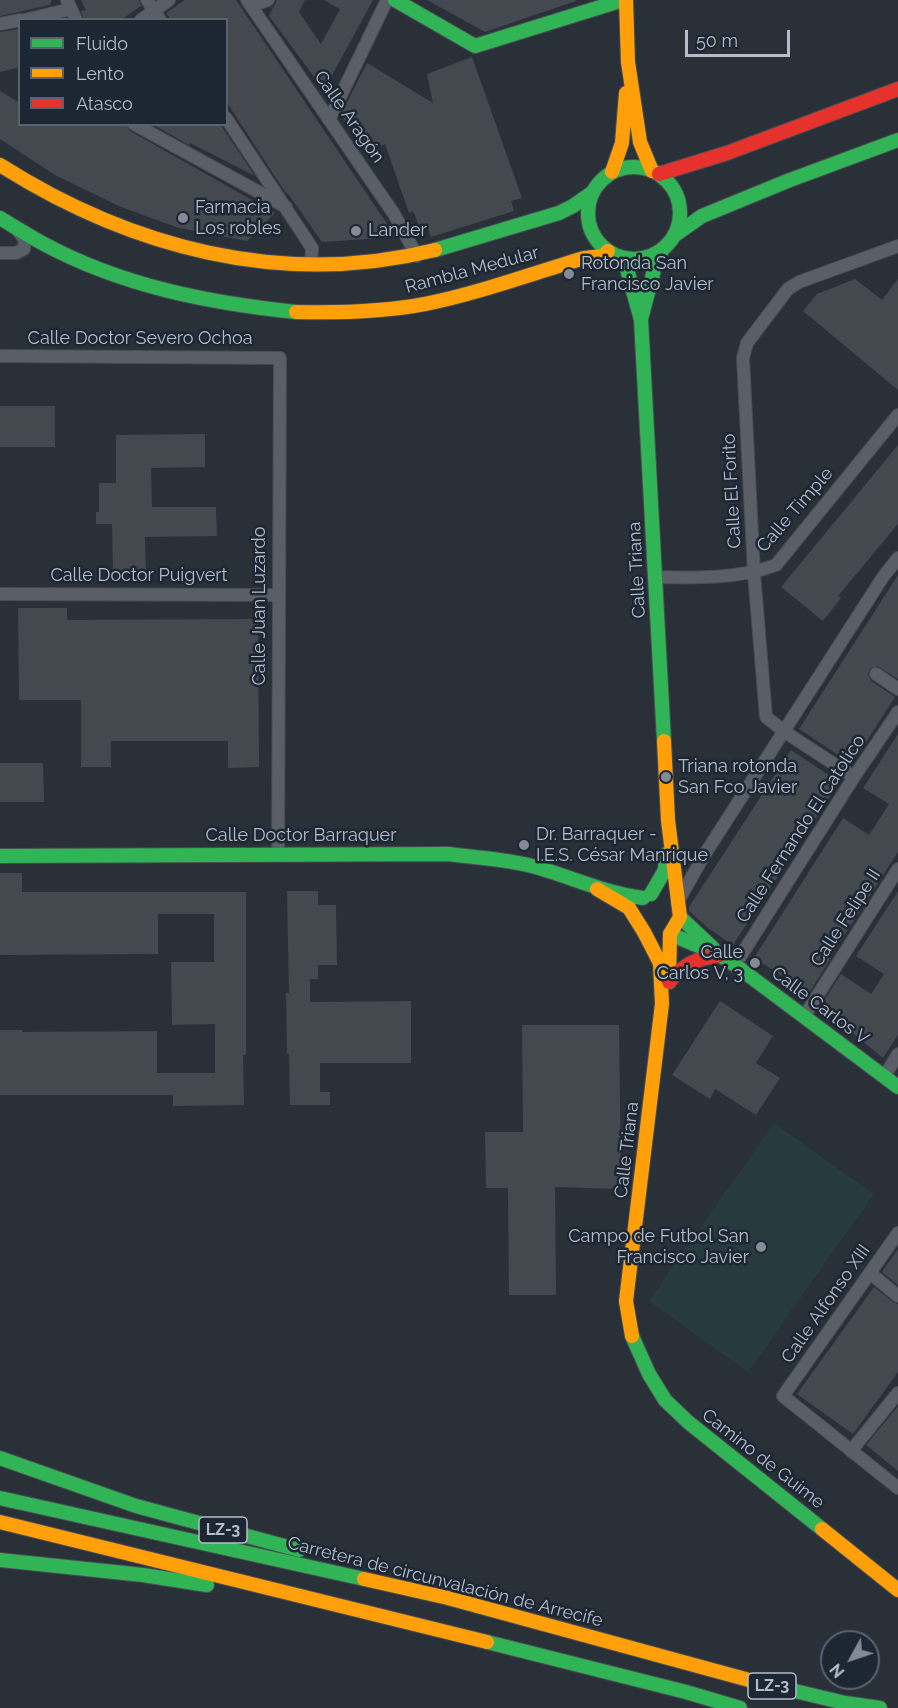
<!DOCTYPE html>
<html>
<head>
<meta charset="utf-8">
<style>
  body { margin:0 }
  #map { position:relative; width:898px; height:1708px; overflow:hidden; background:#2a3038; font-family:Raleway,sans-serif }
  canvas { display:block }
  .legend { position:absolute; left:18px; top:18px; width:210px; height:108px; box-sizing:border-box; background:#1d2633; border:2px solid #59626f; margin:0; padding:8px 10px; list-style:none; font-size:18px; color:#b4bcc9 }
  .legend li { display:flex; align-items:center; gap:12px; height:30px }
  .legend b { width:30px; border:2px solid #59626f }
  .north { position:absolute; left:820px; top:1630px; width:60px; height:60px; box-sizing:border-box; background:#1d2633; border:2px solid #59626f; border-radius:50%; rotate:230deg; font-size:16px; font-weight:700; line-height:24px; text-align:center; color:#b4bcc9 }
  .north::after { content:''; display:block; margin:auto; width:21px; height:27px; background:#848b96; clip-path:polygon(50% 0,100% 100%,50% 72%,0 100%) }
  .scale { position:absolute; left:685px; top:30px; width:105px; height:27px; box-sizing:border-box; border:3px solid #b4bcc9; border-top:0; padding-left:8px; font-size:18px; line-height:21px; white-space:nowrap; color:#b4bcc9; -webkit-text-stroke:4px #1d2633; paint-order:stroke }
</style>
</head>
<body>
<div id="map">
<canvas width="898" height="1708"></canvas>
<ul class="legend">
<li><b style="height:8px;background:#30b455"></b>Fluido</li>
<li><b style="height:8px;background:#ff9f0a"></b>Lento</li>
<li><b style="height:8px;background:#e5322d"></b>Atasco</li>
</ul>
<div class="north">N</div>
<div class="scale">50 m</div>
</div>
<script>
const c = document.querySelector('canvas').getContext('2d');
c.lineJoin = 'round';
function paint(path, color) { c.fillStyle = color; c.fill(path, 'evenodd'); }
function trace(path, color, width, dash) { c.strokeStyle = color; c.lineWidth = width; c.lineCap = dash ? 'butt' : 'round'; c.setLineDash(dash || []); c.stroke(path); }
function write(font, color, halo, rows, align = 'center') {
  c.font = font + ' Raleway,sans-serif'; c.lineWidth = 5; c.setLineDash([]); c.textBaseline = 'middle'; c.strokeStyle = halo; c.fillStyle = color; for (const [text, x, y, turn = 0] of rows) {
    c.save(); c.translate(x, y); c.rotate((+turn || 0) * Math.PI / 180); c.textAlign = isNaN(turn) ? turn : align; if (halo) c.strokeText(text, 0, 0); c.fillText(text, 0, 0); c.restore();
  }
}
paint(new Path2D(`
  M 774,1123 L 874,1194 L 748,1372 L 649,1301 Z`), '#273a3e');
paint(new Path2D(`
  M 0,0 L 52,0 L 50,5 L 0,16 Z
  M 81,0 L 139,0 L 141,6 L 121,20 L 84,20 L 81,11 L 86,10 Z
  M 185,0 L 236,0 L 396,237 L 322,242 L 289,195 L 285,192 L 226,101 L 226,20 L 171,20 L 166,13 Z
  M 277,0 L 305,0 L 299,12 L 321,44 L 340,9 L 324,0 L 373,0 L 324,90 L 269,16 Z
  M 427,0 L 576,0 L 576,1 L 485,32 Z
  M 20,29 L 20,67 L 0,72 L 0,32 Z
  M 472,57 L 522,198 L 511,201 L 514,211 L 431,237 L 428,228 L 421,231 L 413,211 L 409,213 L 385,144 L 377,148 L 373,143 L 365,152 L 341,114 L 367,63 L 433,103 L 427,74 Z
  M 0,91 L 20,103 L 20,124 L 126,124 L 130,131 L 275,213 L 247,241 L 179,228 L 121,207 L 55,175 L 0,139 Z
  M 152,124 L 220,124 L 255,176 L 190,143 L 189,145 Z
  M 855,279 L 882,300 L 898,279 L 898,390 L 803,311 L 817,294 Z
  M 0,406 L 55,406 L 55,447 L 0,447 Z
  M 205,434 L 205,467 L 151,468 L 152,507 L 216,507 L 217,536 L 145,537 L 146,572 L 113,572 L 112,524 L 96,524 L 96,512 L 99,512 L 99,483 L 116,483 L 116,435 Z
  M 898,445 L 898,524 L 838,596 L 841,598 L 823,621 L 781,587 Z
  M 898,575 L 898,679 L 877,666 L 870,669 L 868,674 L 871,681 L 895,697 L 852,764 L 799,729 Z
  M 18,608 L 67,608 L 67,620 L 258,619 L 259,767 L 228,768 L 228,741 L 111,741 L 111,767 L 81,767 L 81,700 L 19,700 Z
  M 898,734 L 898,852 L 829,959 L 830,960 L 809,993 L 754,958 L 843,818 L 869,835 L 889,804 L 863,788 Z
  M 791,750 L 839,782 L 733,945 L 708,928 L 689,911 L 689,907 Z
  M 0,763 L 43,763 L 44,802 L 0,802 Z
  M 0,873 L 22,873 L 22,892 L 246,892 L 246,1055 L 243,1055 L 244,1105 L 173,1106 L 173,1095 L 0,1095 L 0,1030 L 22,1030 L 22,1032 L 157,1031 L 157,1073 L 215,1073 L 215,1024 L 172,1025 L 171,962 L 214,962 L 214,914 L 158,914 L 158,954 L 0,955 Z
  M 287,891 L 318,891 L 318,905 L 336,905 L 337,965 L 318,965 L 318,979 L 310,979 L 310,1002 L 411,1001 L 411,1063 L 320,1063 L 320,1092 L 330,1092 L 330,1105 L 290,1105 L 289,1054 L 287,1054 L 286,993 L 289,993 Z
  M 898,891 L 898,1035 L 883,1058 L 823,1009 L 826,1004 L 823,1002 L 841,974 L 871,994 L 884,974 L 856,956 Z
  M 720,1001 L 773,1036 L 756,1063 L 780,1078 L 756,1115 L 715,1089 L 710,1099 L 672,1075 Z
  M 522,1025 L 619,1025 L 621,1189 L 555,1187 L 556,1295 L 509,1295 L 508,1188 L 486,1188 L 485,1132 L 523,1132 Z
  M 898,1249 L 898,1285 L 882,1272 Z
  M 874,1287 L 893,1302 L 898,1304 L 898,1372 L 853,1434 L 797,1394 Z
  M 898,1406 L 898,1471 L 866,1445 Z`), '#444950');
const street = new Path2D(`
  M 67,0 L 76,20
  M 147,0 L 160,20
  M 247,0 L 394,214 L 417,256
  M 250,0 L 259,3 L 268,0
  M 24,20 L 71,9
  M 141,20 L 169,0
  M 0,24 L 20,20
  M 226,118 L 312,248 L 311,265
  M 329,120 L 387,0
  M 134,124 L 286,207
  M 0,253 L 16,253 L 24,249 L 25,240 L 18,231
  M 0,356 L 280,358 L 278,854
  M 656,577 C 696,578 738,579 776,565 L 898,415
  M 0,594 L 278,595
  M 876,674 L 898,689
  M 854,777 L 785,732 L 766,717 L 754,573 L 743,358 L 747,343 L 788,289 L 799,282 L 898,246
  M 677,903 L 703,857 L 883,577 L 898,558
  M 735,965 L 854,777 L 898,712
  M 805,1015 L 898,869
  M 884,1077 L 898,1054
  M 898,1233 L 783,1396 L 898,1488
  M 870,1273 L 898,1296
  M 851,1451 L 898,1393`);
const fast = new Path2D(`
  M 395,0 L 475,46 L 623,0
  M588 213a46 46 0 1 1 92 0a46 46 0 1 1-92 0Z
  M 0,218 C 15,227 29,236 44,244 C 122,286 209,303 296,312
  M 675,235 L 702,216 L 790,180 L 898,140
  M 435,250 L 559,213 L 573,206 L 593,192
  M 624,258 L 641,320 L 664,741
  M 641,319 L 655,266 L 662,250
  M 0,856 L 449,854 C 477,858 505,859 532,866 C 569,876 604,893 643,898
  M 651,894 L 665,870 L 666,854
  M 680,917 L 713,948
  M 670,934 L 720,955 L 735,965 L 898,1087
  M 632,1336 L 649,1374 L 665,1400 L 688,1422 L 822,1529
  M 0,1458 L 136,1506 L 299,1550
  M 0,1498 L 364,1579
  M 0,1560 L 143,1575 L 207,1585
  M 487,1642 L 686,1692 L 740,1708
  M 749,1680 L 845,1703 L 880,1708`);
const slow = new Path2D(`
  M 626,0 L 628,62 L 640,142 L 652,171
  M 0,165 C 131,248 282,288 435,250
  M 612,172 L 622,143 L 626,93
  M 296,312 C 339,313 383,312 425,304 C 479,293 531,274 584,258 L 603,256 L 608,251
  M 664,741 L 668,820 L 680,917 L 670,934 L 669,982
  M 597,889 L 629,908 L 644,932 L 660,963 L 662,1004 L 626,1301 L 632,1336
  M 0,1522 L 487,1642
  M 822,1529 L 898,1590
  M 364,1579 L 448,1598 L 749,1680`);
const jam = new Path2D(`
  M 659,174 L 727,153 L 898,89
  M 669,982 C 685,963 696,959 720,955`);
trace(street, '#484c53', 14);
trace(fast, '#484c53', 16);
trace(slow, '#484c53', 16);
trace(jam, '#484c53', 16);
trace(street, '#5a5e66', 12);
trace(fast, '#30b455', 14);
trace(slow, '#ff9f0a', 14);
trace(jam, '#e5322d', 14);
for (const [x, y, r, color] of [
  [183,218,6,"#848b96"],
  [356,231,6,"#848b96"],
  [569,274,6,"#848b96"],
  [666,777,6,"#848b96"],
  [524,845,6,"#848b96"],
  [755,963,6,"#848b96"],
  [761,1247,6,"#848b96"]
]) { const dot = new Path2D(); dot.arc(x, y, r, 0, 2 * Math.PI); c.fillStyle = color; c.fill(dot); trace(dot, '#1d2633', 2); }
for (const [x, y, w] of [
  [223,1530,48],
  [772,1686,48]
]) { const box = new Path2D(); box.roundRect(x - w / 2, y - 13, w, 26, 4.5); c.fillStyle = '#1d2633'; c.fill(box); trace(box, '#b4bcc9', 1.5); }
write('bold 16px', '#b4bcc9', null, [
  ["LZ-3",223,1530],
  ["LZ-3",772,1686]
]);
write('18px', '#b4bcc9', '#1d2633', [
  ["Calle Aragón",349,117,55],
  ["Rambla Medular",472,270,-15],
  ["Calle Doctor Severo Ochoa",140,339],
  ["Calle El Forito",732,491,-93],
  ["Calle Timple",795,510,-49],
  ["Calle Triana",637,570,-93],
  ["Calle Doctor Puigvert",139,576],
  ["Calle Juan Luzardo",260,606,-90],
  ["Calle Fernando El Catolico",801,829,-57],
  ["Calle Doctor Barraquer",301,836],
  ["Calle Felipe II",846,918,-57],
  ["Calle Carlos V",820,1006,37],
  ["Calle Triana",627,1150,-83],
  ["Calle Alfonso XIII",826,1304,-55],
  ["Camino de Guime",763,1459,38],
  ["Carretera de circunvalación de Arrecife",445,1582,14]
]);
write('18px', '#b4bcc9', '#1d2633', [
  ["Farmacia",195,208],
  ["Los robles",195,229],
  ["Lander",368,231],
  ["Rotonda San",581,264],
  ["Francisco Javier",581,285],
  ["Triana rotonda",678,767],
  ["San Fco Javier",678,788],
  ["Dr. Barraquer -",536,835],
  ["I.E.S. César Manrique",536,856],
  ["Calle",743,953,"right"],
  ["Carlos V, 3",743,974,"right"],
  ["Campo de Futbol San",749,1237,"right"],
  ["Francisco Javier",749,1258,"right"]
], 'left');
</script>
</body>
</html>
